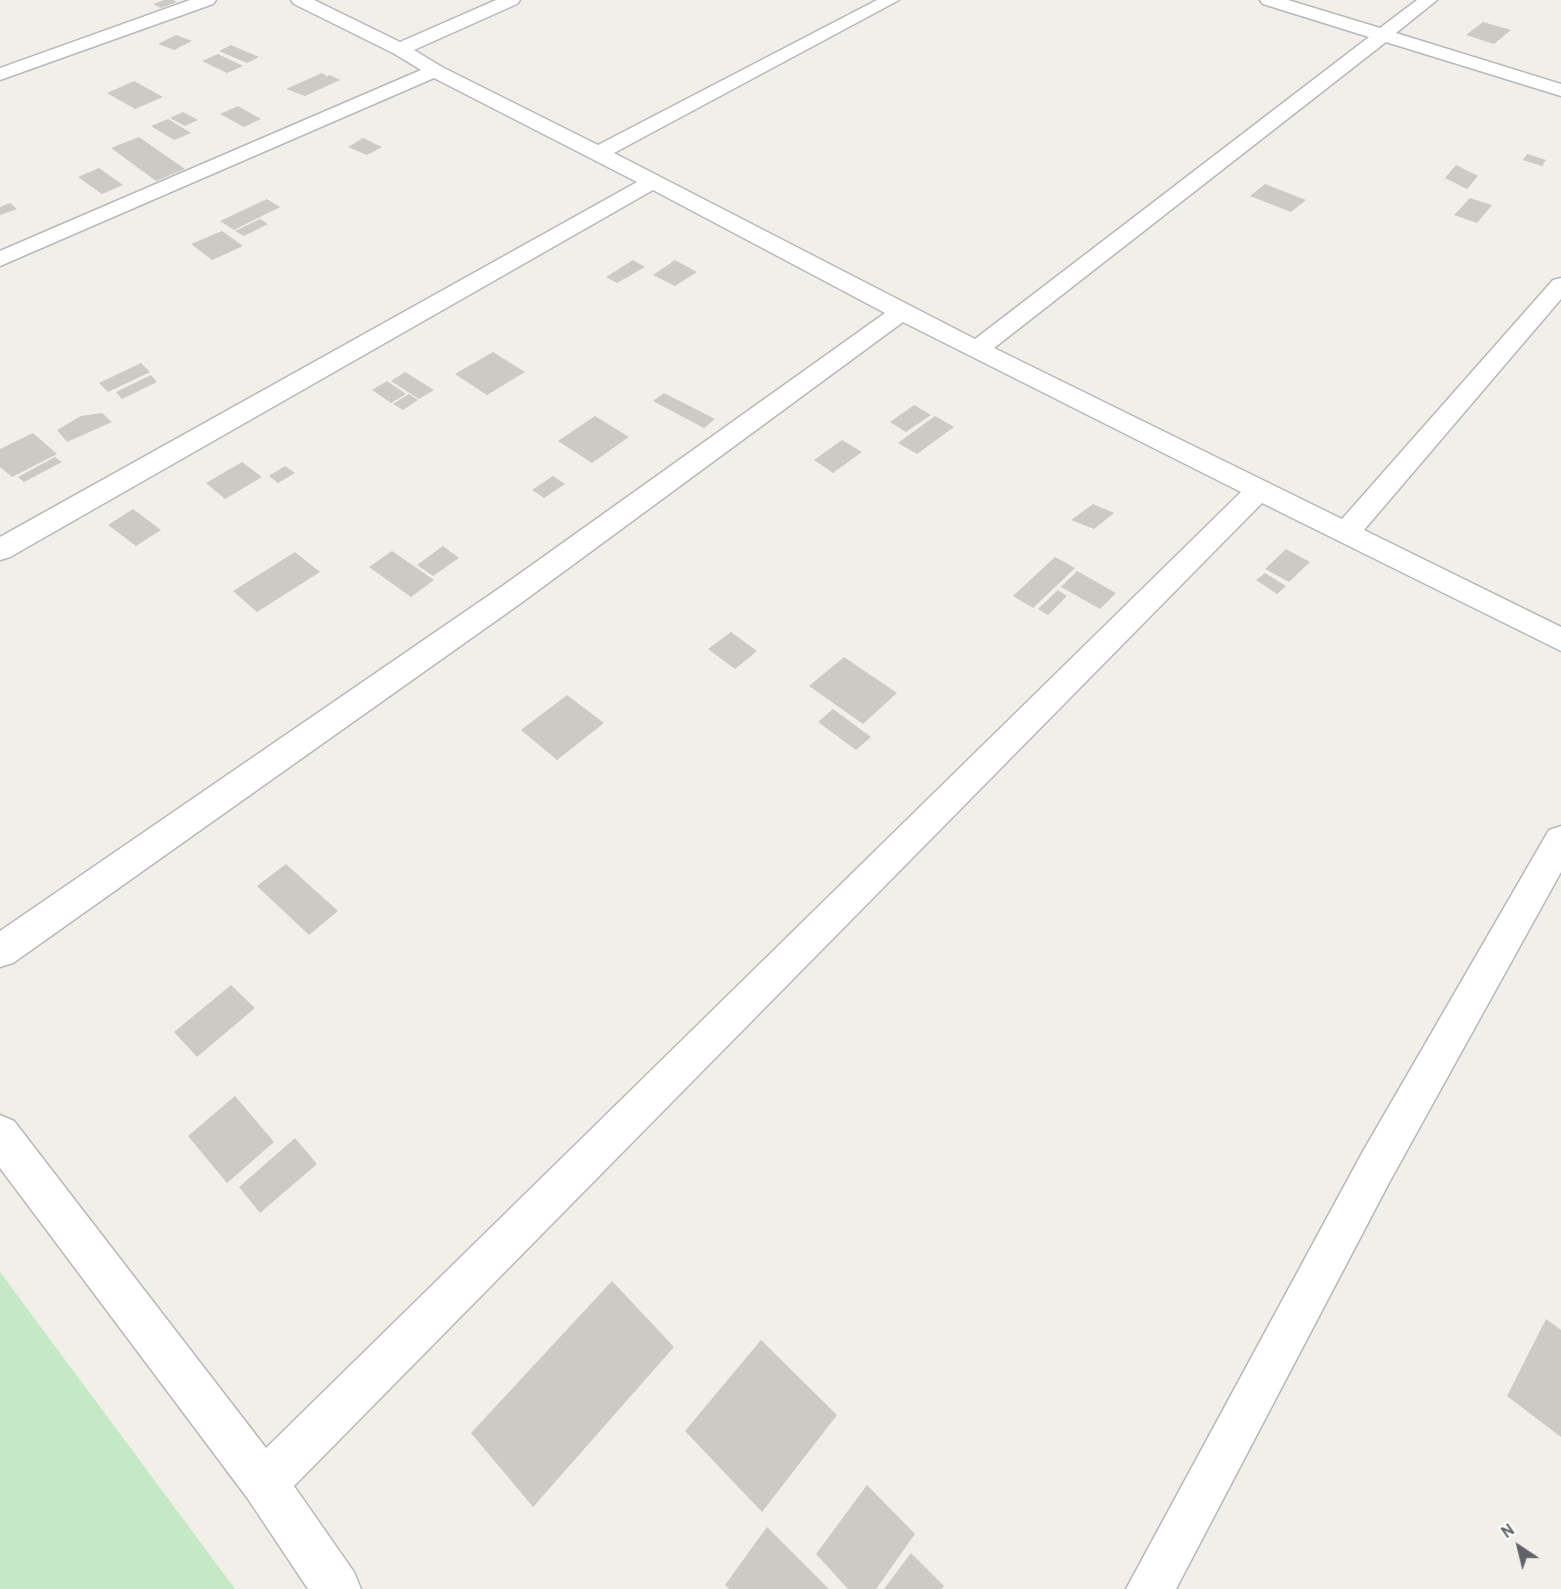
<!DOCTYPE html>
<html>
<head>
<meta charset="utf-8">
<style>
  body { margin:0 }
  #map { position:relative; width:1561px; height:1589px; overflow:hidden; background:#f1efe8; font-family:Overpass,sans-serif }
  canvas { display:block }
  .north { position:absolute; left:1489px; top:1517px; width:60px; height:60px; -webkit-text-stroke:4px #fff; paint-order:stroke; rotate:325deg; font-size:16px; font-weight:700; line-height:24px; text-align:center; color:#5f6368 }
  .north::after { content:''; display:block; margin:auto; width:21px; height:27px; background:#5f6368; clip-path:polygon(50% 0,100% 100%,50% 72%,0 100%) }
</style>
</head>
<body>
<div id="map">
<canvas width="1561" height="1589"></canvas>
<div class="north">N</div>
</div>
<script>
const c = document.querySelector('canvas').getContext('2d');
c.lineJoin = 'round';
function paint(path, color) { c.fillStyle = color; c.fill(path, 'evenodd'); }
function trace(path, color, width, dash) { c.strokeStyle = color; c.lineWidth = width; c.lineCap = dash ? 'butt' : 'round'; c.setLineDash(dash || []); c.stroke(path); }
paint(new Path2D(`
  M 0,1272 L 235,1589 L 0,1589 Z`), '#c5e8c5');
paint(new Path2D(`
  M 164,0 L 173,0 L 177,2 L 161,8 L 153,4 Z
  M 1483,22 L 1511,30 L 1494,44 L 1466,35 Z
  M 176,35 L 192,41 L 174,50 L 158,44 Z
  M 231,45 L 259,57 L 247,63 L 219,51 Z
  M 218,54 L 243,66 L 227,73 L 202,61 Z
  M 322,73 L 327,76 L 310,84 L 330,75 L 340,80 L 305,96 L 286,89 Z
  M 134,81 L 163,97 L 135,109 L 107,93 Z
  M 238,106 L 261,119 L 244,127 L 220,114 Z
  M 183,112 L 198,120 L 185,126 L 170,118 Z
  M 168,119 L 191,133 L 174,140 L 151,126 Z
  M 139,137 L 185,169 L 156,181 L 111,148 Z
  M 363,138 L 382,147 L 367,155 L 348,147 Z
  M 1527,154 L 1546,160 L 1542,166 L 1523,160 Z
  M 1456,165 L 1478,176 L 1467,189 L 1445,178 Z
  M 99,168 L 123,185 L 102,194 L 78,177 Z
  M 1265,184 L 1306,200 L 1291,212 L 1250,196 Z
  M 1470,198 L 1492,205 L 1477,223 L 1454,215 Z
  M 267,199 L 280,207 L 234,230 L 220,221 Z
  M 10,203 L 17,209 L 0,215 L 0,207 Z
  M 260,219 L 268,224 L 244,236 L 235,231 Z
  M 222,231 L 243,246 L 212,260 L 191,244 Z
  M 633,260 L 645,267 L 617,283 L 606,277 Z
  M 675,260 L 697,272 L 675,286 L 653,275 Z
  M 493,352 L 525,372 L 487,395 L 455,374 Z
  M 141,363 L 150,372 L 108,392 L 99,383 Z
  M 405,372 L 434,390 L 419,399 L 391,381 Z
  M 151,375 L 157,382 L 122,399 L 116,392 Z
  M 387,381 L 406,394 L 391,403 L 372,390 Z
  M 664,393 L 715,419 L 704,428 L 653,401 Z
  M 409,394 L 418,400 L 403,410 L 393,404 Z
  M 914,405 L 931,415 L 906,432 L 890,422 Z
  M 102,413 L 112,422 L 67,442 L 57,430 L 81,416 Z
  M 595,416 L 629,437 L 592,463 L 558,441 Z
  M 935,416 L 954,427 L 917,454 L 898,443 Z
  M 33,433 L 57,454 L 12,477 L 0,467 L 0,449 Z
  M 842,440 L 862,452 L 833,473 L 814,460 Z
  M 55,457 L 62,462 L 24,482 L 18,477 Z
  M 242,462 L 262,477 L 225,499 L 206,483 Z
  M 285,466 L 295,473 L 278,483 L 269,476 Z
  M 553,476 L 565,484 L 544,498 L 532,490 Z
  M 1093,504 L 1114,513 L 1094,529 L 1071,520 Z
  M 133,509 L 161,530 L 136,546 L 108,525 Z
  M 443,546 L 459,558 L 433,576 L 417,565 Z
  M 1286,549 L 1310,562 L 1289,582 L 1265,569 Z
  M 392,551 L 434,580 L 411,597 L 369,567 Z
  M 295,552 L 320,572 L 257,612 L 233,591 Z
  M 1055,557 L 1075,568 L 1033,608 L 1013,596 Z
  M 1077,571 L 1116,593 L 1100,609 L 1061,587 Z
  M 1265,573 L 1286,586 L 1277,594 L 1256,580 Z
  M 1058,590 L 1067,596 L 1048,615 L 1038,609 Z
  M 731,632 L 757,651 L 735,669 L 708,649 Z
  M 844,657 L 897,693 L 863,724 L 809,686 Z
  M 567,695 L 604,723 L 557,760 L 521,730 Z
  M 833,709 L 871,737 L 856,750 L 818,722 Z
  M 286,864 L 338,911 L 309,935 L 257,886 Z
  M 231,985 L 255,1008 L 197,1057 L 174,1032 Z
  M 235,1096 L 274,1142 L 227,1183 L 188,1136 Z
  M 295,1138 L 317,1164 L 260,1213 L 239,1187 Z
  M 612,1281 L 674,1347 L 533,1507 L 471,1433 Z
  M 1546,1319 L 1561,1330 L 1561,1437 L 1507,1396 Z
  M 761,1340 L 837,1415 L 762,1512 L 685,1431 Z
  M 867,1485 L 915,1534 L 876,1589 L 848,1589 L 816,1554 Z
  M 767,1527 L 829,1589 L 729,1589 L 725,1585 Z
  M 911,1553 L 944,1586 L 942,1589 L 884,1589 Z`), '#cccac5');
const street = new Path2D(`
  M 190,0 L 216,0 L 213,4 L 0,80 L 0,68 Z
  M 291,0 L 314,0 L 400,42 L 496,0 L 520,0 L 517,4 L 414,50 L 442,67 L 598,145 L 877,0 L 899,0 L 614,153 L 975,339 L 1369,37 L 1263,4 L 1260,0 L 1288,0 L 1380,28 L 1417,0 L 1437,0 L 1396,33 L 1561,84 L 1561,96 L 1386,42 L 994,348 L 1342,519 L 1553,280 L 1561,278 L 1561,299 L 1364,530 L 1561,627 L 1561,651 L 1262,503 L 294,1486 L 354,1572 L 361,1589 L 308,1589 L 248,1499 L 0,1168 L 0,1115 L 14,1121 L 266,1448 L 1241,492 L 903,322 L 521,603 L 13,963 L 0,967 L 0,931 L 501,587 L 885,313 L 653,190 L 10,557 L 0,560 L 0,537 L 637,182 L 434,78 L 0,266 L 0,251 L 421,70 L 393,53 L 294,4 Z
  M 1561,826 L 1561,872 L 1390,1181 L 1176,1589 L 1126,1589 L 1362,1153 L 1549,830 Z`);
trace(street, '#b5b8bc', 3);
paint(street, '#fff');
</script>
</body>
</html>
